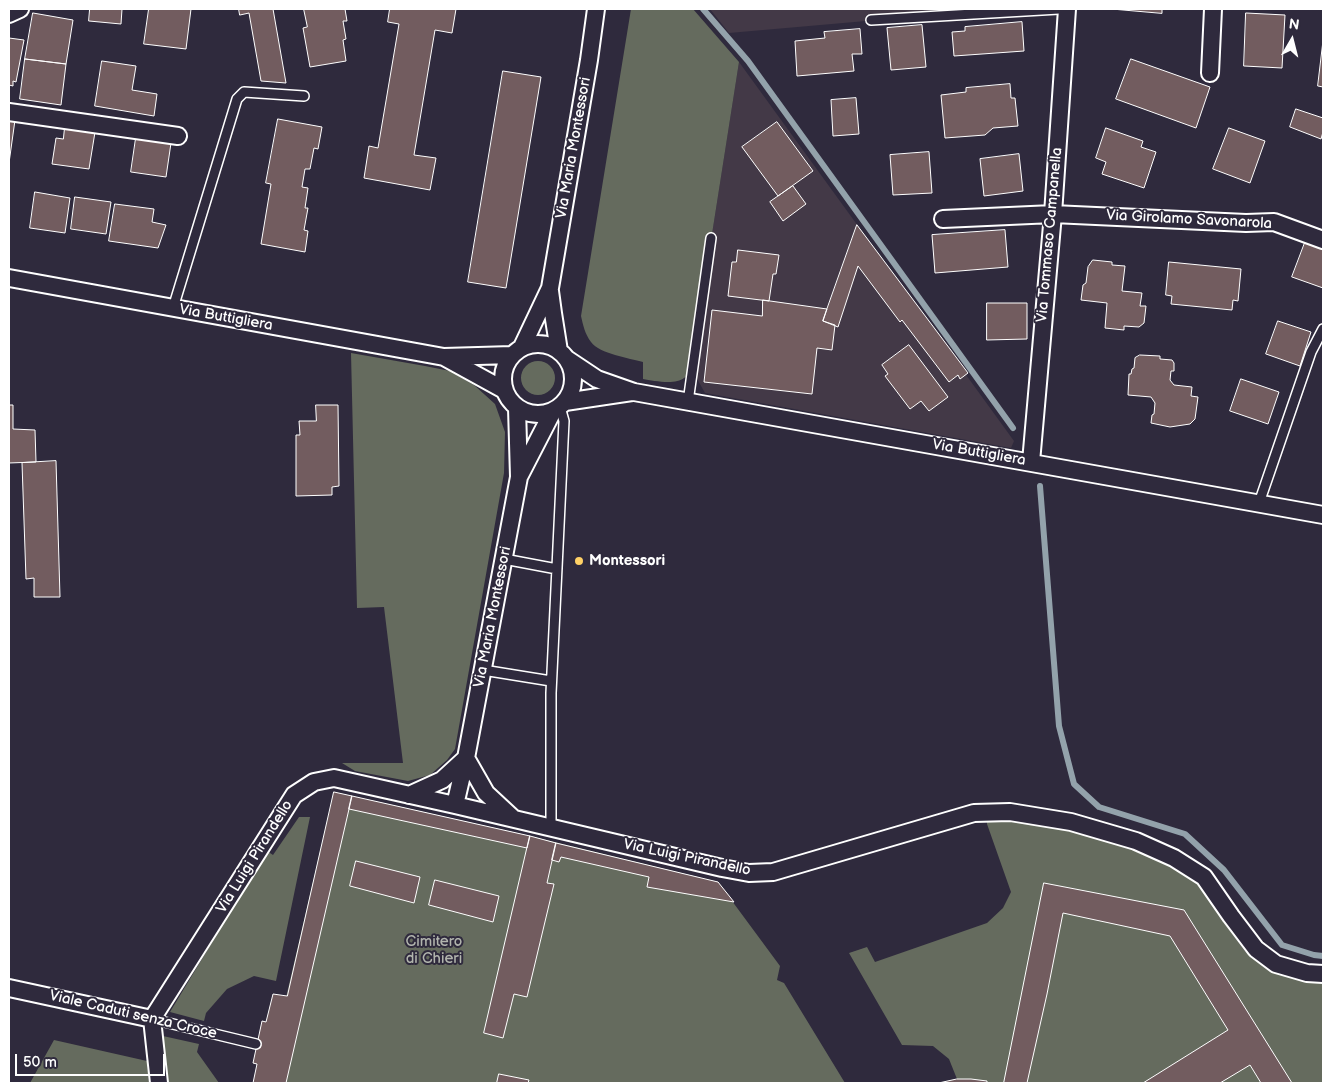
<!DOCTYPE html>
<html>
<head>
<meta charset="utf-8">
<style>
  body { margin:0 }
  #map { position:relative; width:1332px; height:1092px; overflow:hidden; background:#2f2a3d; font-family:"Balsamiq Sans",sans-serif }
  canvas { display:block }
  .frame { position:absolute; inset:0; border:10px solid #fff; pointer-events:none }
  .north { position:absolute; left:1267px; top:15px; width:50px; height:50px; -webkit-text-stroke:4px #2f2a3d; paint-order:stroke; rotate:8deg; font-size:14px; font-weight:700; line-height:20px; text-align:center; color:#fff }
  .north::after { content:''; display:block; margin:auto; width:18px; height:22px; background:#fff; clip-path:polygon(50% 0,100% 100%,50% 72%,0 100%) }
  .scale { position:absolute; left:15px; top:1054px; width:150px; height:22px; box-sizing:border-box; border:2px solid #fff; border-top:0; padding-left:6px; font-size:15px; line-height:18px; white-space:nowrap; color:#fff; -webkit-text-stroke:4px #2f2a3d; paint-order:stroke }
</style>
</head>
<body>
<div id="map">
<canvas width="1332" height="1092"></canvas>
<div class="frame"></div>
<div class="north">N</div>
<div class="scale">50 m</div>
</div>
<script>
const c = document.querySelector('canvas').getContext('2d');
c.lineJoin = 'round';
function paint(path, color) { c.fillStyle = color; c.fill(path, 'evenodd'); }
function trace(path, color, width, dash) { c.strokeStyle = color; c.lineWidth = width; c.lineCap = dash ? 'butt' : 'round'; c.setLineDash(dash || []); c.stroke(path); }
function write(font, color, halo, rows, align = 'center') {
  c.font = font + ' "Balsamiq Sans",sans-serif'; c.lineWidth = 4; c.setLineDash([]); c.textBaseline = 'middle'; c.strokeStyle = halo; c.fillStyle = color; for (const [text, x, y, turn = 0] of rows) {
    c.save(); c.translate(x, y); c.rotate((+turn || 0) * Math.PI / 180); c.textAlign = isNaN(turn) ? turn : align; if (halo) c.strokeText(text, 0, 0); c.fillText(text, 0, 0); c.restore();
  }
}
paint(new Path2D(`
  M 710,9 L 1003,9 L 729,33 Z
  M 739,62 L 1014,441 L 1011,448 L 705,393 L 691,368 Z`), '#433947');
paint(new Path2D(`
  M 631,9 L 693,9 L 739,62 L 691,368 C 689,372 688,376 684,378 C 676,385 654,381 643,379 L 643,362 C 629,358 600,354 591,342 C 585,334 583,325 581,316 Z
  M 351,353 L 425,366 L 450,371 L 474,385 L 495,404 L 505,432 L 504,473 L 455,749 L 447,760 L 430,775 L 408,781 L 355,771 L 342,763 L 403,763 L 384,607 L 357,608 Z
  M521 378a17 17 0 1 1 34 0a17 17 0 1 1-34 0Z
  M 334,792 L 530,836 L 718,882 L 780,966 L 777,980 L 784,983 L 845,1083 L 266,1083 Z
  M 299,817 L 310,817 L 276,981 L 254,976 L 227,989 L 206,1013 L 204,1021 L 170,1012 L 267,851 L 273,855 Z
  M 987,819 L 1010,820 L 1079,833 L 1150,854 L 1206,881 L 1220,917 L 1245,951 L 1280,970 L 1323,980 L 1323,1083 L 939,1083 L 957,1079 L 949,1059 L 933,1046 L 902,1045 L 849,953 L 867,947 L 875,962 L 987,923 L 1003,908 L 1011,892 L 987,824 Z
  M 163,1036 L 199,1044 L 197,1052 L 219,1083 L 168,1083 Z
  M 54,1040 L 147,1061 L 149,1083 L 30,1083 Z`), '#656b5e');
trace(new Path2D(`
  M 703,9 L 748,61 L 1013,428
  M 1040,486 L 1059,726 L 1074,784 L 1099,807 L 1185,834 L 1224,870 L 1282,945 L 1314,955 L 1323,956`), '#93a2ab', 6);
const building = new Path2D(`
  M 90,9 L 122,9 L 121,24 L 89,21 Z
  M 149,9 L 191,9 L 186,49 L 144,44 Z
  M 239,9 L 273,9 L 286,83 L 261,81 L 249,13 L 240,15 Z
  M 304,9 L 345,9 L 347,21 L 343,21 L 346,39 L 343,40 L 346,61 L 310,67 L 303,28 L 307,27 Z
  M 390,9 L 456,9 L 452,33 L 435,30 L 414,155 L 436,158 L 430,190 L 364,178 L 369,146 L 378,148 L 399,24 L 388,22 Z
  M 1112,9 L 1162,9 L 1162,13 Z
  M 33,13 L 73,20 L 66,64 L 25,59 Z
  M 1246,13 L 1285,15 L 1282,68 L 1244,66 Z
  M 1022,22 L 1024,51 L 954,56 L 952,32 L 965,31 L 965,27 Z
  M 922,25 L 926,67 L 891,70 L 887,28 Z
  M 860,29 L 862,54 L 852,54 L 854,71 L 797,76 L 795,41 L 825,38 L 824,32 Z
  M 9,38 L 24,40 L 16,82 L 13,81 L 13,86 L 9,85 Z
  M 1323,41 L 1323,87 L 1318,86 Z
  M 25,59 L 66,64 L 61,105 L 20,99 Z
  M 1131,59 L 1210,87 L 1196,128 L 1116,99 Z
  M 102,61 L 136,66 L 132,90 L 157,94 L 154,116 L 95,106 Z
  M 503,71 L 541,77 L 506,288 L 468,282 Z
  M 1010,84 L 1011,98 L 1015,98 L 1018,126 L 993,128 L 985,135 L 945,138 L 941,95 L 966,92 L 966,88 Z
  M 856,98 L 859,134 L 833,136 L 831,100 Z
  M 1296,109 L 1323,118 L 1323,132 L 1321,139 L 1290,127 Z
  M 9,119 L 15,120 L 9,163 Z
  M 278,119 L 322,127 L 318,149 L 314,148 L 310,169 L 305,169 L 302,187 L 308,188 L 305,208 L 308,208 L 304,230 L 308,231 L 305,252 L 261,244 L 271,184 L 266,183 Z
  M 777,122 L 813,171 L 778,196 L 742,147 Z
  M 65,127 L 95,132 L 89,169 L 52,164 L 56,138 L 63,139 Z
  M 1106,128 L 1143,141 L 1141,147 L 1156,152 L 1144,188 L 1102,174 L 1106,162 L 1096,158 Z
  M 1229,128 L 1265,141 L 1250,183 L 1213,169 Z
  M 136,138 L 171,143 L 166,177 L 131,172 Z
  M 929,152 L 932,193 L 893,195 L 890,155 Z
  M 1019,154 L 1023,191 L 984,196 L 980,159 Z
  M 793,186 L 806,204 L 783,221 L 770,202 Z
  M 35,192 L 70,198 L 65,233 L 30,228 Z
  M 75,197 L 111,202 L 106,234 L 71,229 Z
  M 115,204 L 154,209 L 152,222 L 166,225 L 158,248 L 109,241 Z
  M 857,225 L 968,373 L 960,379 L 958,375 L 949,382 L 902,320 L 900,322 L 858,266 L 838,327 L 823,321 Z
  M 1005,230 L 1008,267 L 935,273 L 932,235 Z
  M 1306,240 L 1323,246 L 1323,288 L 1292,277 Z
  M 738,250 L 779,255 L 776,274 L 773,274 L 769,301 L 728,296 L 732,262 L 736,262 Z
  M 1093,260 L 1112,262 L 1112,265 L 1125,266 L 1122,291 L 1142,293 L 1140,306 L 1146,306 L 1144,323 L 1139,327 L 1124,326 L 1124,330 L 1105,328 L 1107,303 L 1081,300 L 1083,285 L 1086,283 L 1088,267 Z
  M 1169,262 L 1241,269 L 1238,301 L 1233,300 L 1232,310 L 1171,304 L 1172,296 L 1166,295 Z
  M 763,300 L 827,309 L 823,321 L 835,325 L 832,350 L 817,348 L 812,394 L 704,382 L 712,310 L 762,316 Z
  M 987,303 L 1027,303 L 1027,339 L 987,340 Z
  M 1278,321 L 1311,332 L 1300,366 L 1266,354 Z
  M 909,345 L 948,397 L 929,411 L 921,401 L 910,409 L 885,376 L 888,374 L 882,365 Z
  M 1140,355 L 1160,356 L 1160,359 L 1172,360 L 1174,363 L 1174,371 L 1171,371 L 1170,380 L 1174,385 L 1192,387 L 1191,396 L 1198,397 L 1195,419 L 1190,424 L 1170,427 L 1151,423 L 1152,415 L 1154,414 L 1155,403 L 1151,397 L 1128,395 L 1129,374 L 1131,374 L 1132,369 L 1134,368 L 1135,358 Z
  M 1241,379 L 1279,392 L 1268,424 L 1230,411 Z
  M 9,405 L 13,405 L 13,429 L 35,430 L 36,462 L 9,463 Z
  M 316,405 L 338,405 L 339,486 L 332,487 L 332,495 L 296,496 L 296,435 L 300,435 L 299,421 L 316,421 Z
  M 56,461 L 60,597 L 34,597 L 34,578 L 26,579 L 22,463 Z
  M 334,792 L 352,796 L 286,1083 L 253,1083 L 257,1064 L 253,1063 L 262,1021 L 266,1022 L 273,994 L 287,996 Z
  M 352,796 L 530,836 L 527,848 L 349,809 Z
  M 530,836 L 556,843 L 547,883 L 554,884 L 527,997 L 514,994 L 503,1038 L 484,1033 Z
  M 556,843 L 718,882 L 734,902 L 647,887 L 649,877 L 561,857 L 559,862 L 552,860 Z
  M 356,861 L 420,877 L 414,903 L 350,886 Z
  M 435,880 L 499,896 L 493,922 L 429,905 Z
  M 1044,883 L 1184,910 L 1292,1083 L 1261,1083 L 1250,1065 L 1220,1083 L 1143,1083 L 1228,1030 L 1170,936 L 1063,913 L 1047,994 L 1027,1083 L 1004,1083 Z
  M 499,1074 L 529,1080 L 528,1083 L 497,1083 Z
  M 957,1079 L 971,1079 L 987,1081 L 987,1083 L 939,1083 Z`);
paint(building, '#725c5f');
trace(building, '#fff', 1);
const service = new Path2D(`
  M 871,20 L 1059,9
  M 173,308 L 237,99 L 244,92 L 304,96
  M 688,402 L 711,238
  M 1259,503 L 1311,352 L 1323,329
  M 504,559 L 557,569
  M 483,670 L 551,681
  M 551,828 L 551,693 L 564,421 L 560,407
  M 152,1019 L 256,1044`);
const minor = new Path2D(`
  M 9,14 L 20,9
  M 1210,73 L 1213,9
  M 9,112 L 178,136
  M 943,219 L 1053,214 L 1246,223 L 1274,222 L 1323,240
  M 9,278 L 444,357 L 512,355
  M 550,291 L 553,313 L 559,351
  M503 379a35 35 0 1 1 70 0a35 35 0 1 1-70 0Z
  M 522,347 L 550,288 L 589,60 L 596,9
  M 444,357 L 504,390
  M 567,359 L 597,379 L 634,392 L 1323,515
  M 565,402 L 632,392
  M 1031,462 L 1053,214 L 1067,9
  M 520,475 L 553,411
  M 409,795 L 442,780 L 466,758 L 486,793 L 514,819
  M 455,805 L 466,758 L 519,477 L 517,408
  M 9,988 L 152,1019
  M 152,1019 L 294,795 L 314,782 L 334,778 L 455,805 L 722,868 L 749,873 L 773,872 L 974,813 L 1010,812 L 1071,822 L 1136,841 L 1174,858 L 1204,877 L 1231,916 L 1256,949 L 1276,964 L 1307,973 L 1323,974
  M 152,1019 L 159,1083`);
trace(service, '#fff', 12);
trace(minor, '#fff', 20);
trace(service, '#2f2a3d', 9);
trace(minor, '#2f2a3d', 16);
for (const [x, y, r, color] of [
  [579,561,5,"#ffd166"]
]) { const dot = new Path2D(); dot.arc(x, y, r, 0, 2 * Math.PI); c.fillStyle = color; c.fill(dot); trace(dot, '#2f2a3d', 2); }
write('15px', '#fff', '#2f2a3d', [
  ["Via Maria Montessori",574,148,-80],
  ["Via Girolamo Savonarola",1189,220,3],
  ["Via Tommaso Campanella",1050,235,-85],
  ["Via Buttigliera",226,318,10],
  ["Via Buttigliera",979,453,10],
  ["Via Maria Montessori",493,617,-79],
  ["Via Luigi Pirandello",255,857,-58],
  ["Via Luigi Pirandello",687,858,12],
  ["Viale Caduti senza Croce",133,1015,13]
]);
write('bold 15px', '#fff', '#2f2a3d', [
  ["Montessori",589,561]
], 'left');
write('15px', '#b2b5ae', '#2f2a3d', [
  ["Cimitero",434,942],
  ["di Chieri",434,959]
]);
</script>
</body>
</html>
